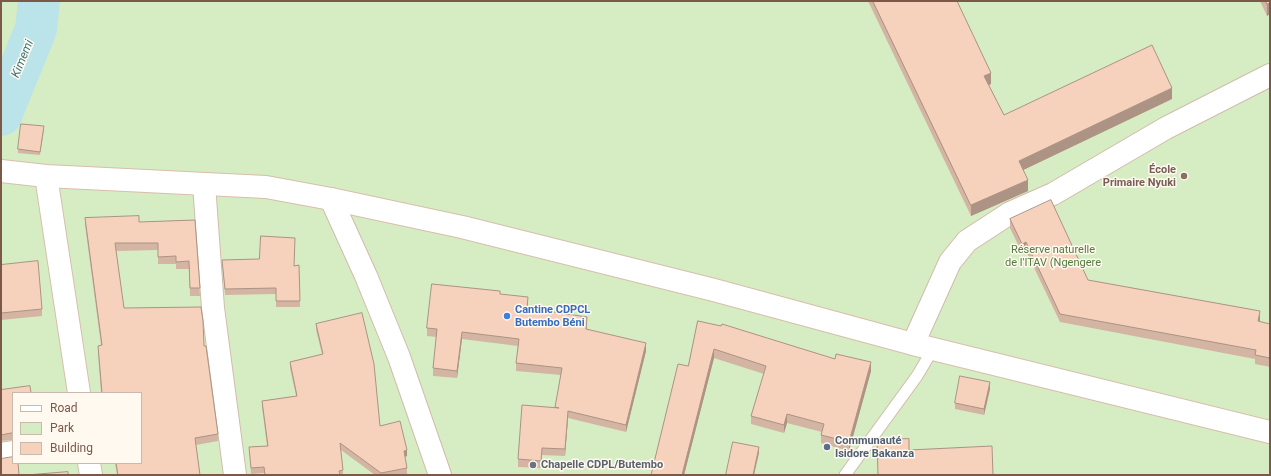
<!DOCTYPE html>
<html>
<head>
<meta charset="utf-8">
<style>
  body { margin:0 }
  #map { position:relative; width:1271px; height:476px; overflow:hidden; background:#fef5e8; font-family:Roboto,sans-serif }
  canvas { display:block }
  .frame { position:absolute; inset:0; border:2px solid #7b5949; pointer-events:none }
  .legend { position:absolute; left:12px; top:392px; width:130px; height:72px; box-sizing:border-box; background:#fff9f0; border:1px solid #cab9ad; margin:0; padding:5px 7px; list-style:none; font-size:12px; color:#7b5949 }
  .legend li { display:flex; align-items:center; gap:8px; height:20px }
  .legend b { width:20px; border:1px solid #cab9ad }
</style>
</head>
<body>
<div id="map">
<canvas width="1271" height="476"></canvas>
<div class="frame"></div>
<ul class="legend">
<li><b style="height:5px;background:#fff"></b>Road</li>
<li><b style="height:11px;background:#d6edc4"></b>Park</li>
<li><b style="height:11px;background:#f6d2bd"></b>Building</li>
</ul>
</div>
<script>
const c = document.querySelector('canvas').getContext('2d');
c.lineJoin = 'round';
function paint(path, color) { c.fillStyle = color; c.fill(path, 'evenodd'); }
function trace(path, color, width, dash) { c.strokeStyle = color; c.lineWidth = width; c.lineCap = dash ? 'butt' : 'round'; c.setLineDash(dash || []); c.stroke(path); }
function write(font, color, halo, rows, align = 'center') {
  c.font = font + ' Roboto,sans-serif'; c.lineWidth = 3; c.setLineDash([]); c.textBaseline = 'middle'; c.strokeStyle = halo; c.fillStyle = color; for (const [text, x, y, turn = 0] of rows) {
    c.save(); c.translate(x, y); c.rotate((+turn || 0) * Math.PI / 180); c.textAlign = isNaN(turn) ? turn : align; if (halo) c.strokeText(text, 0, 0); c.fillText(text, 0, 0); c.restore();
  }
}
paint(new Path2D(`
  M 1,1 L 1270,1 L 1270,475 L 1,475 ZM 13,393 L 141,393 L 141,463 L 13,463 Z`), '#d6edc4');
trace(new Path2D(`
  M 1,115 L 36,29 L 39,1`), '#bae4ea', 42);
const lane = new Path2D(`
  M 845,475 L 917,376 L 933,349`);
const street = new Path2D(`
  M 204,184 L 213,308 L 235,475
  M 331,199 L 366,276 L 399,357 L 440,475
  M 913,344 L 950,262 L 967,241 L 1010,213 L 1053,194 L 1166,128 L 1270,75
  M 1,454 L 13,452`);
const secondary = new Path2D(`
  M 1,171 L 46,176 L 266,187 L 331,199 L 462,227 L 714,290 L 913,344 L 1270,432
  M 46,176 L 79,393
  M 89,463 L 91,475`);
trace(lane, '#d2bbac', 13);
trace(street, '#d2bbac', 24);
trace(secondary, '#d7beab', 24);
trace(lane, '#fff', 11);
trace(street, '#fff', 22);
trace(secondary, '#fff', 22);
paint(new Path2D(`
  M 868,1 L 957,1 L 991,84 L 989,85 L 1004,115 L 1172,99 L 1023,170 L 1028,191 L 971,216 Z
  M 1260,1 L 1270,1 L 1270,14 L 1267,16 Z
  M 44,130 L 40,155 L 18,153 L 18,149 Z
  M 85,218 L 139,222 L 195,220 L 200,296 L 190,296 L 189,269 L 176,269 L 176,264 L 158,264 L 158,250 L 116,251 L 124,308 L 204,346 L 218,434 L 218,441 L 196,445 L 200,475 L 117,475 L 115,463 L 141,463 L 141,393 L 101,393 L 98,353 L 98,346 L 101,345 L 85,225 Z
  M 1010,219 L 1088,280 L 1260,320 L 1259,322 L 1270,324 L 1270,367 L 1255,364 L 1255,359 L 1060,322 L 1026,251 L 1022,253 L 1010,228 Z
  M 222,260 L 294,266 L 299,265 L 300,307 L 276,307 L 276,294 L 225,295 Z
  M 1,265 L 42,309 L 42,316 L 1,320 Z
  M 500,294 L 528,304 L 528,309 L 587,324 L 587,329 L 646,351 L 626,432 L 568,418 L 565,456 L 542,455 L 541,468 L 518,467 L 518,459 L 555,408 L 561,375 L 516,371 L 516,363 L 518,346 L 462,339 L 457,378 L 433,376 L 433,368 L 437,337 L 427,336 L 427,328 Z
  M 698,321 L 871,371 L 849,451 L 821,443 L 821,435 L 822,432 L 787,423 L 784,433 L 751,424 L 751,416 L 764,374 L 714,358 L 684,475 L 651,475 L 688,366 Z
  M 316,324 L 380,426 L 407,456 L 405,457 L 407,468 L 407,475 L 375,475 L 341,450 L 343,470 L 343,475 L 264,475 L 264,473 L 251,474 L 249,447 L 267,446 L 262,407 L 262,401 L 296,396 L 290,368 L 290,362 L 322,354 L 316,330 Z
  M 990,389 L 984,415 L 955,409 L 955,403 Z
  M 1,390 L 13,393 L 13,440 L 11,440 L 1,441 Z`), '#d4b5a3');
paint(new Path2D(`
  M 1270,3 L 1270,14 L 1267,16 L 1267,4 Z
  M 991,73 L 991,84 L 984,87 L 984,76 Z
  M 1172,88 L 1172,99 L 1019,172 L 1019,161 Z
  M 1028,180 L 1028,191 L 971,216 L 971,205 Z
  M 1026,242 L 1026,251 L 1022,253 L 1022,244 Z
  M 1260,311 L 1260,320 L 1258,330 L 1258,321 Z
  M 587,317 L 587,324 L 586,336 L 586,329 Z
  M 462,332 L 462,339 L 457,378 L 457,371 Z
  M 646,343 L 646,351 L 626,432 L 626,425 Z
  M 714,349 L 714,358 L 684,475 L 682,475 Z
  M 871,362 L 871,371 L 849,451 L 849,442 Z
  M 990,382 L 990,389 L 984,415 L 984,409 Z
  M 568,411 L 568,418 L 565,456 L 565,449 Z
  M 787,414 L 787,423 L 784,433 L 784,425 Z
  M 759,447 L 759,453 L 754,475 L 753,475 Z
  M 407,450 L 407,456 L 404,457 L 404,451 Z`), '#ac9384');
const building = new Path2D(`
  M 873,1 L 957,1 L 991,73 L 984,76 L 1004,115 L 1152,45 L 1172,88 L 1019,161 L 1028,180 L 971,205 Z
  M 1266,1 L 1270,1 L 1270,3 L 1267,4 Z
  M 21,124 L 44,126 L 40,152 L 18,149 Z
  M 1051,200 L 1088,280 L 1260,311 L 1258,321 L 1270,324 L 1270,358 L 1255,355 L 1256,350 L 1060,314 L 1026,242 L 1022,244 L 1010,219 Z
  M 139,216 L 139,222 L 195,220 L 200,288 L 190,288 L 189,261 L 176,262 L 176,256 L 158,257 L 158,243 L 115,243 L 124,308 L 201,307 L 203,321 L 204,346 L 206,346 L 218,434 L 195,438 L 200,475 L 118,475 L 116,463 L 141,463 L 141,393 L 102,393 L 98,346 L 102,345 L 85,218 Z
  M 261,236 L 295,238 L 294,266 L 299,265 L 300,301 L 276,301 L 276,288 L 225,289 L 222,260 L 259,259 Z
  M 38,261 L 42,309 L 1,313 L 1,265 Z
  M 432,284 L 500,291 L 500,294 L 528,297 L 527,308 L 587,317 L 586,329 L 646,343 L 626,425 L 568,411 L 565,449 L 542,448 L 541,461 L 518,459 L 522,405 L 559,408 L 555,407 L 562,368 L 516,363 L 519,339 L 462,332 L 457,371 L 433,368 L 437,329 L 427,328 Z
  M 362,313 L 374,364 L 380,426 L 400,421 L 407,450 L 404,451 L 407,468 L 381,473 L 340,443 L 343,470 L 339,471 L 340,475 L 265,475 L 264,467 L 251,468 L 249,447 L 268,446 L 262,401 L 297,396 L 290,362 L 323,354 L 316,324 Z
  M 698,321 L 721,326 L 722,324 L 835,359 L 836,354 L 871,362 L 849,442 L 821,435 L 824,424 L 787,414 L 784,425 L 751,416 L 766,366 L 714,349 L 682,475 L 651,475 L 678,364 L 688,366 Z
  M 960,376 L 990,382 L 984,409 L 955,403 Z
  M 30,386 L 31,393 L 13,393 L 13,433 L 11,433 L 1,435 L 1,390 Z
  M 909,439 L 909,450 L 992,446 L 993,475 L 878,475 L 877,440 Z
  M 733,442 L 759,447 L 753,475 L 726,475 Z
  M 13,457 L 13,463 L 18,463 L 19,475 L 1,475 L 1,459 Z
  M 68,472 L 68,475 L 27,475 Z`);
paint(building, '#f6d2bd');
trace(building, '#ac9384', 1);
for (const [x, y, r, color] of [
  [1184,176,4,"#8d6e63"],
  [507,316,4,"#3f7fe0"],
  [827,447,4,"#5c6f8a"],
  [533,465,4,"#6b7280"]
]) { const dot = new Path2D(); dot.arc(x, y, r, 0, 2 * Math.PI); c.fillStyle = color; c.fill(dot); trace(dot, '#fff9f0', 1.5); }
write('bold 11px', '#785e54', '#fff9f0', [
  ["École",1176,170],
  ["Primaire Nyuki",1176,183]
], 'right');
write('11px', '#527b3d', '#fff9f0', [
  ["Réserve naturelle",1053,250],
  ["de l'ITAV (Ngengere",1053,263]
]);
write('bold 11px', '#366cbe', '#fff9f0', [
  ["Cantine CDPCL",515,310],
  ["Butembo Béni",515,323]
], 'left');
write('bold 11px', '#4e5e75', '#fff9f0', [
  ["Communauté",835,441],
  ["Isidore Bakanza",835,454]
], 'left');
write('bold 11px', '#5b616d', '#fff9f0', [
  ["Chapelle CDPL/Butembo",541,465]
], 'left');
write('italic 12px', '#3b7781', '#fff9f0', [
  ["Kimemi",23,59,-68]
]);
</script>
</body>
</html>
